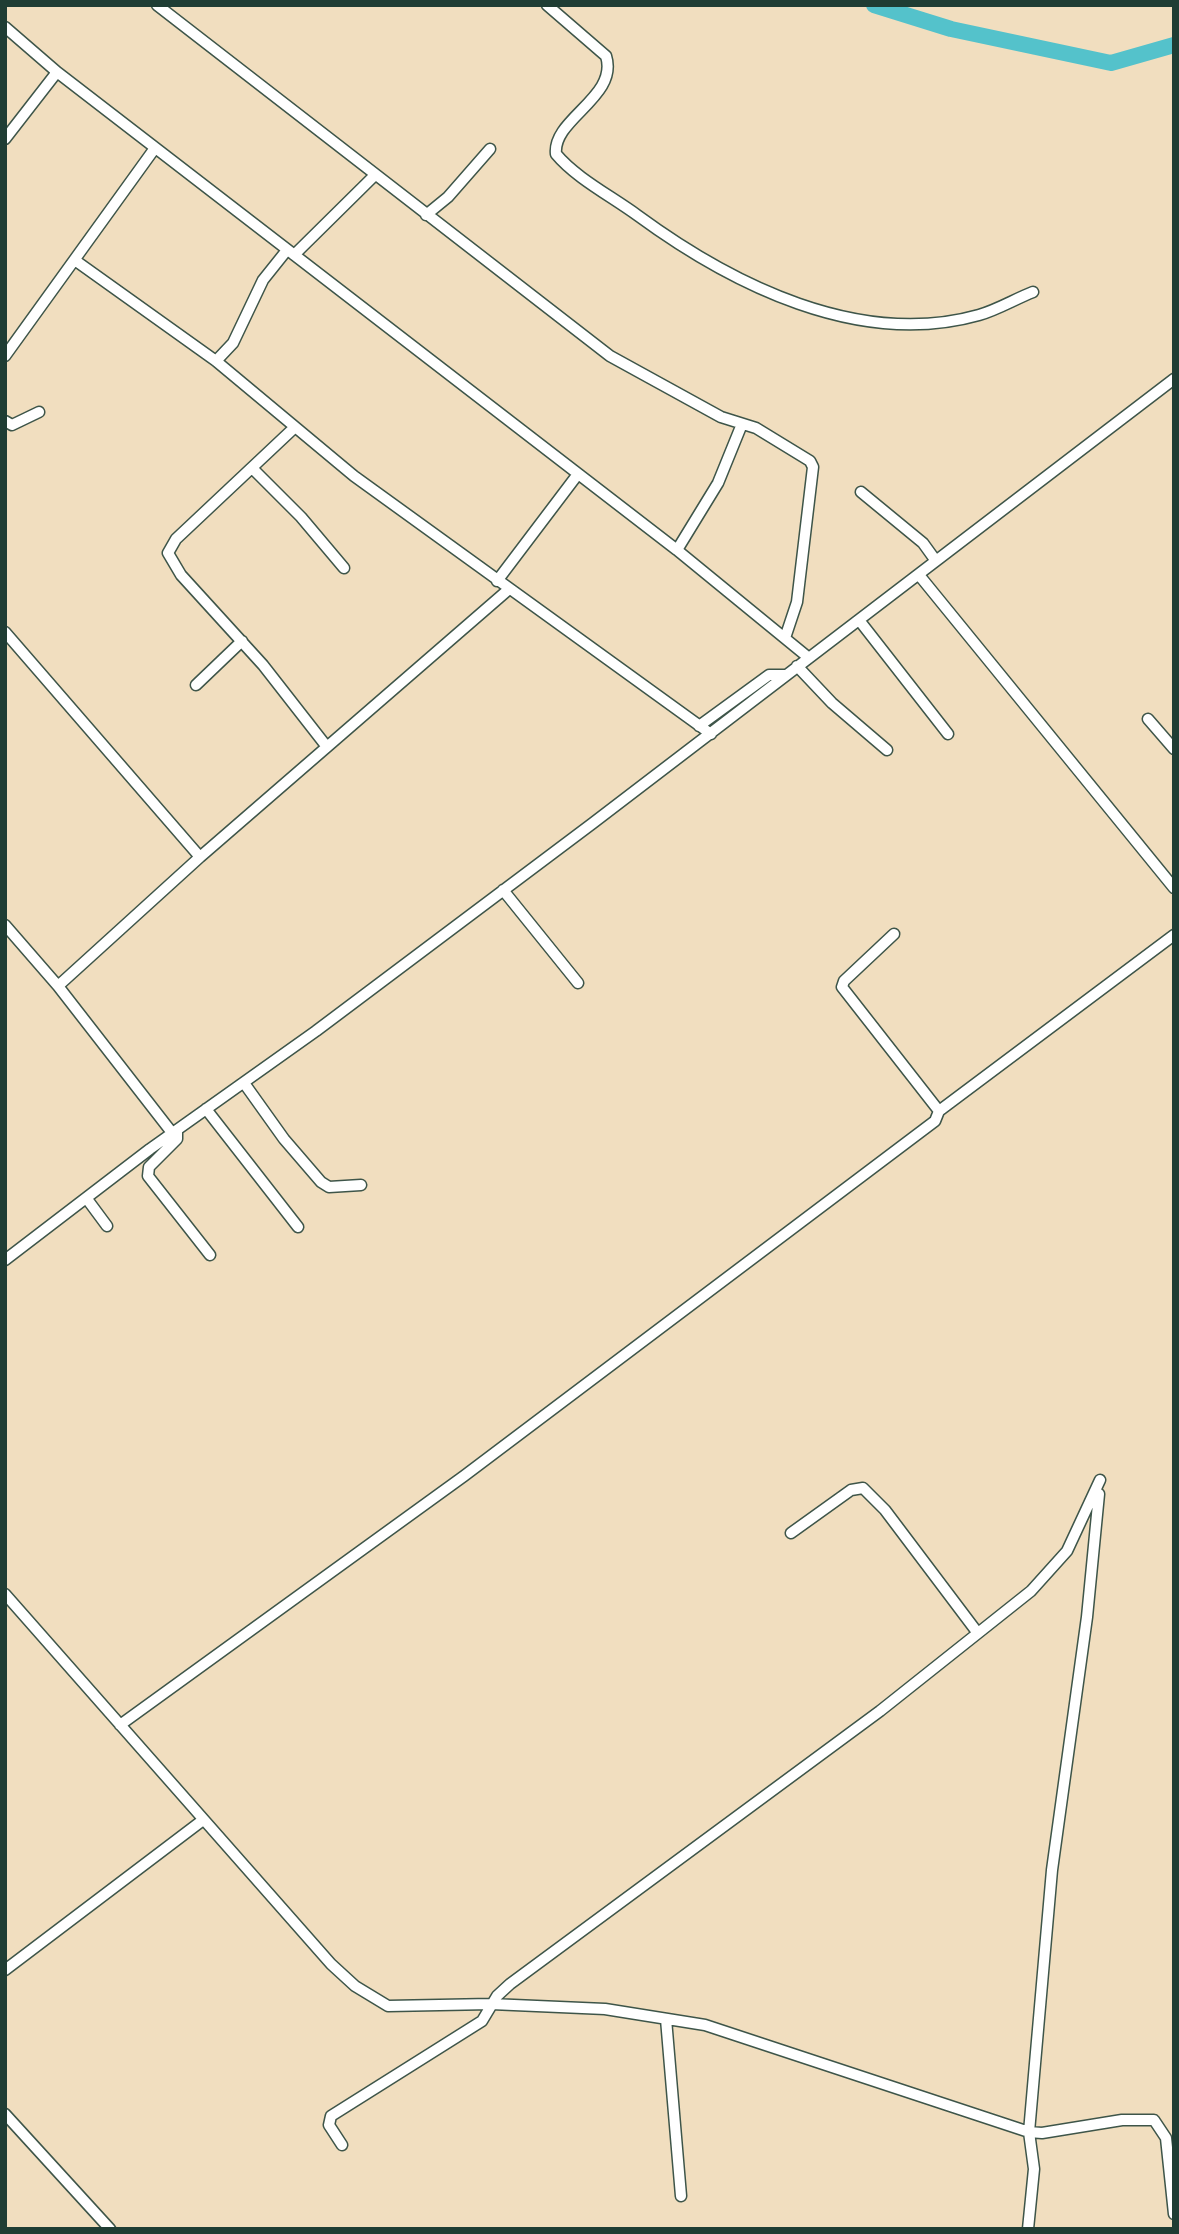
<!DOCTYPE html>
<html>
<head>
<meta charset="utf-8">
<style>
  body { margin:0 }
  #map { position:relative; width:1179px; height:2234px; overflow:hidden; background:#f1debf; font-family:"Balsamiq Sans",sans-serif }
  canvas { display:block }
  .frame { position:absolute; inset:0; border:7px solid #1f3d34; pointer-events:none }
</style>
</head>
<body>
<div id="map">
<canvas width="1179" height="2234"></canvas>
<div class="frame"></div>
</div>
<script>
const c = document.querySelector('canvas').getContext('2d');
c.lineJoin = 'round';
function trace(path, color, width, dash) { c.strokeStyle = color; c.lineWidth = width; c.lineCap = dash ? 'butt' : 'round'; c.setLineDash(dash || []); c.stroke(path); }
trace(new Path2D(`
  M 874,5 L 951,29 L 1111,63 L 1174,45`), '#54c2cb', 16);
const minor = new Path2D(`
  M 157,5 L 610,356 L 721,417 L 756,428 L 810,461 L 813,467 L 797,602 L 785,638
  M 547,5 L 606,56 C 619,97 552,119 556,154 C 576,178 611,196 637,215 C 731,284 859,349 979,315 C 997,310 1015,299 1033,292
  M 5,27 L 57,72 L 677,550 L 809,658
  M 5,139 L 57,72
  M 426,215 L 448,197 L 490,149
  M 294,255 L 375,175
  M 76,261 L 216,361 L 354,476 L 711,734
  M 5,356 L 155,148
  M 216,361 L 233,343 L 263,280 L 287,250
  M 5,421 L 12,425 L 39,412
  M 294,428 L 176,539 L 168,553 L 181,575 L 263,665 L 327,747
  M 253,469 L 301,517 L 344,568
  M 861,492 L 923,543 L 936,561
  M 677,550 L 718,483 L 742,424
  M 919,575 L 1174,888
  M 497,581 L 578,474
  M 859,620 L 948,734
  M 5,632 L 200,857
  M 797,666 L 832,703 L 887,750
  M 196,685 L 242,641
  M 1148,719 L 1174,749
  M 699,726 L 769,675 L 786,675
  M 503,890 L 578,983
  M 5,925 L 58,986 L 173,1134
  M 58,986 L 200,857 L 508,590
  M 244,1083 L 284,1139 L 321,1182 L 329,1187 L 361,1185
  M 206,1109 L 298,1227
  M 939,1111 L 1174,935
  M 177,1130 L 177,1139 L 149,1167 L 148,1176 L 210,1255
  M 87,1199 L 107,1226
  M 5,1260 L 150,1149 L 316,1031 L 593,823 L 1174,379
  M 791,1533 L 851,1490 L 863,1488 L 885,1510 L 977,1632
  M 5,1594 L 331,1964 L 355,1986 L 388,2006 L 491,2004 L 605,2009 L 705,2025 L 1029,2132 L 1042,2133 L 1122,2120 L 1154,2120 L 1166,2138 L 1174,2214
  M 120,1725 L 464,1476 L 935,1121 L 939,1111 L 842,987 L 844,981 L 894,934
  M 5,1970 L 203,1820
  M 666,2019 L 681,2196
  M 5,2114 L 110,2229
  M 342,2145 L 329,2125 L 331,2116 L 482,2021 L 497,1996 L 510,1984 L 880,1711 L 1031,1591 L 1067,1551 L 1100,1480
  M 1028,2229 L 1034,2169 L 1029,2132 L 1052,1870 L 1087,1617 L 1099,1494`);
trace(minor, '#3e5549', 13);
trace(minor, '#fff', 10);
</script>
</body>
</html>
